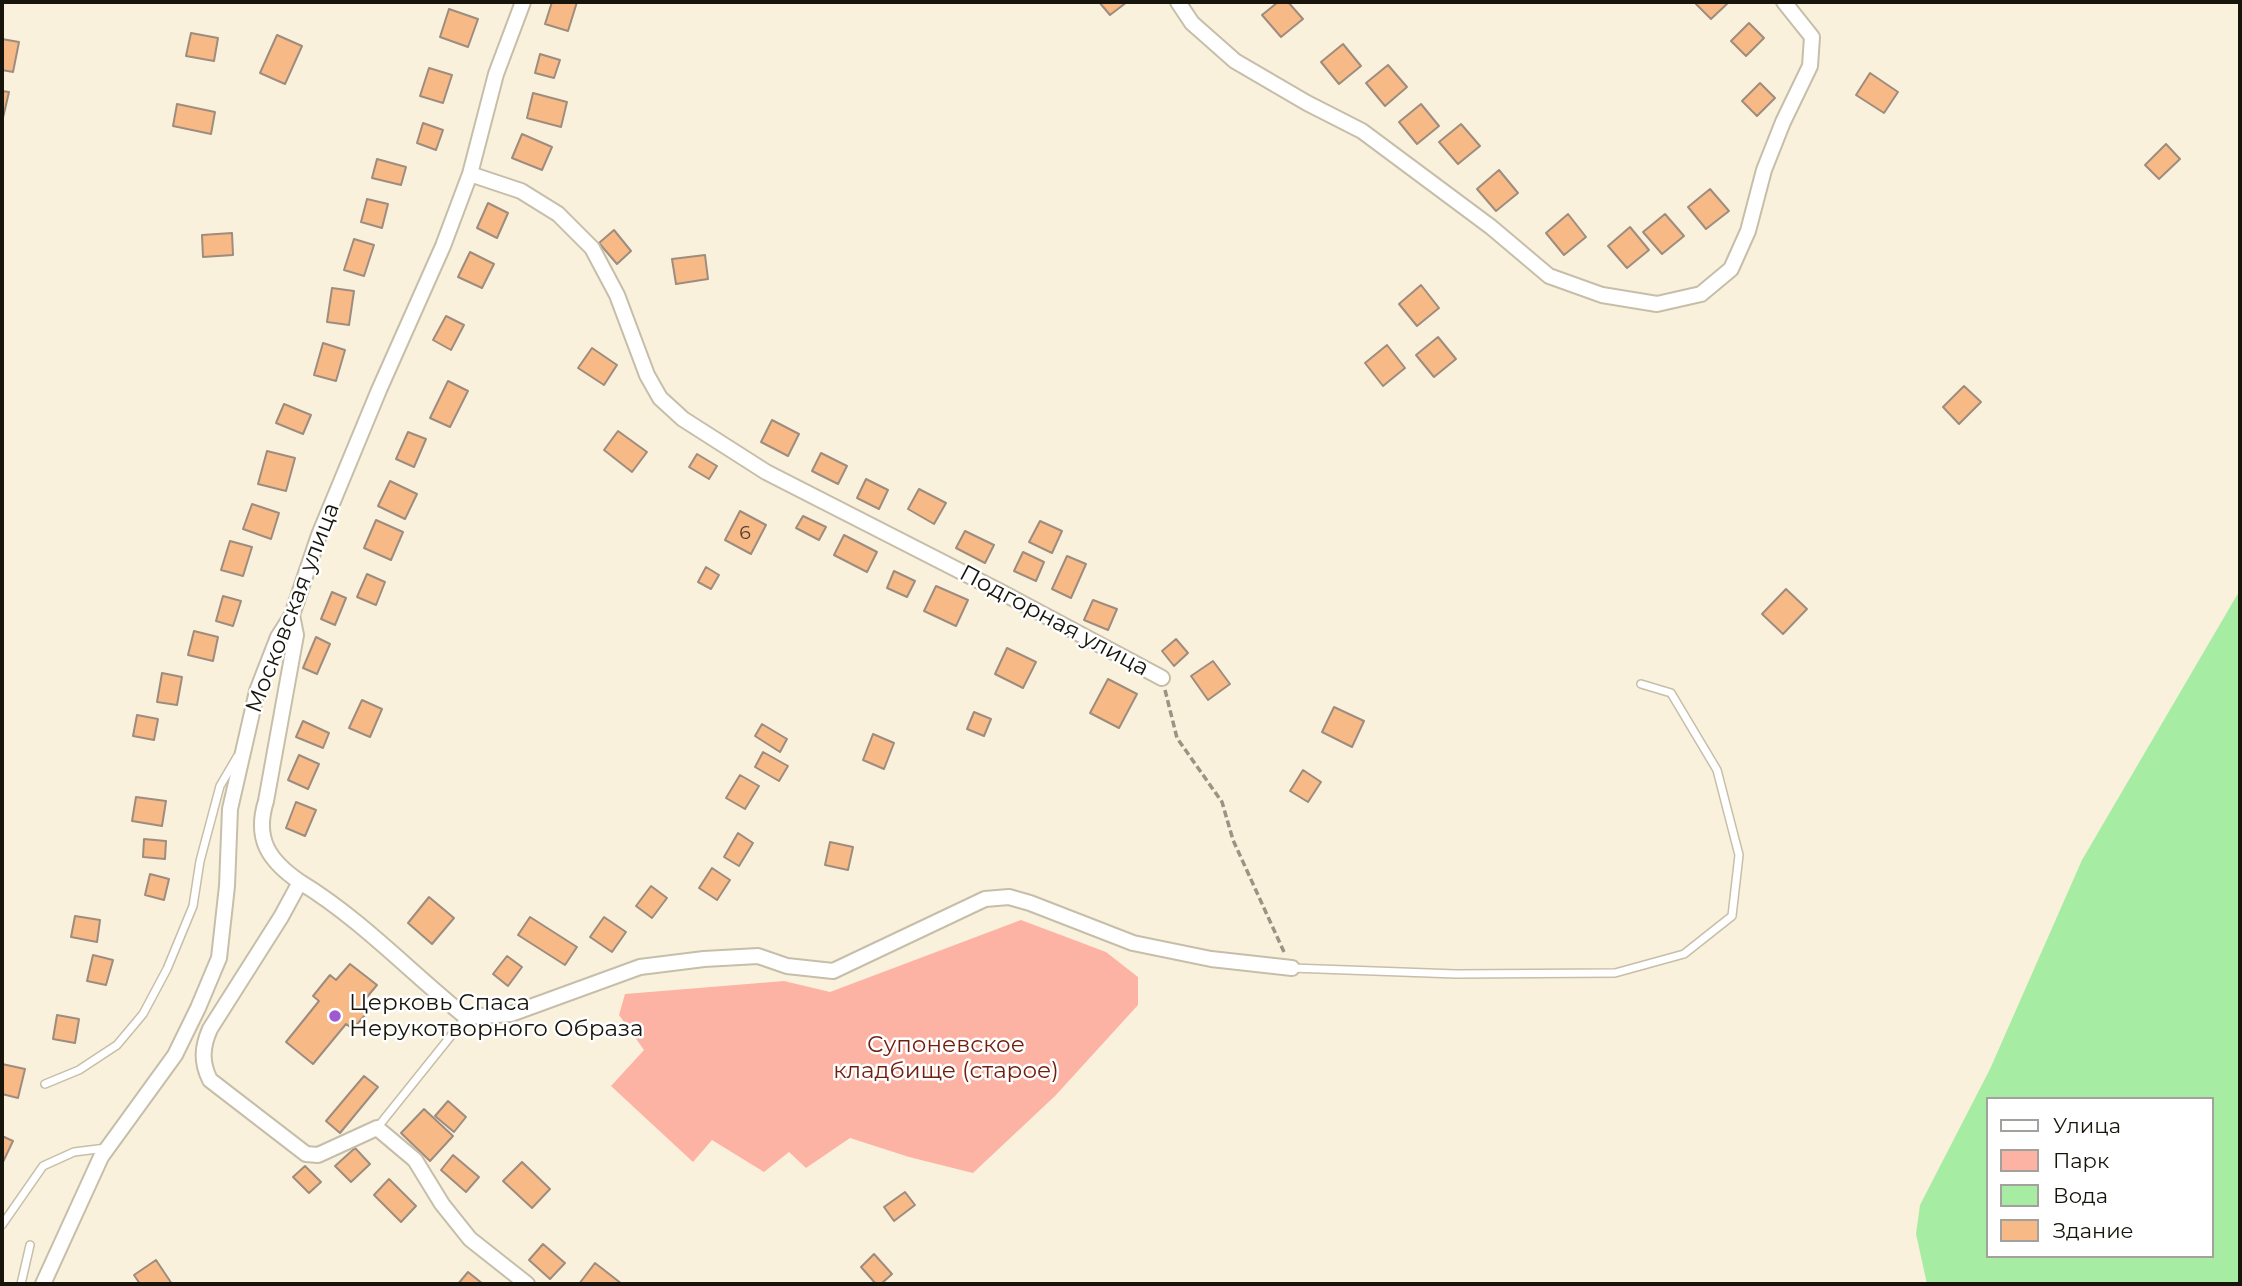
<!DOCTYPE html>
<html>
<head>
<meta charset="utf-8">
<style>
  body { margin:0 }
  #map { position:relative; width:2242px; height:1286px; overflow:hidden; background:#faf1dc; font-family:Montserrat,sans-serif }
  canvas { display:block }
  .frame { position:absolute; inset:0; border:4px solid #17140c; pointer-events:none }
  .legend { position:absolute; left:1986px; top:1097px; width:228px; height:161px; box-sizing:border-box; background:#fff; border:2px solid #a2a19e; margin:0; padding:9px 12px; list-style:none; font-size:21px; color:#17140c }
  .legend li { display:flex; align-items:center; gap:14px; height:35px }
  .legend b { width:35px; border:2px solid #a2a19e }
</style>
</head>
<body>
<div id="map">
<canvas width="2242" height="1286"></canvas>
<div class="frame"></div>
<ul class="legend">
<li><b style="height:9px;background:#fff"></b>Улица</li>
<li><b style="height:19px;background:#fdb3a3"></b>Парк</li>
<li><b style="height:19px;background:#a6eca3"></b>Вода</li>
<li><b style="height:19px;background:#f7ba87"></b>Здание</li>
</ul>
</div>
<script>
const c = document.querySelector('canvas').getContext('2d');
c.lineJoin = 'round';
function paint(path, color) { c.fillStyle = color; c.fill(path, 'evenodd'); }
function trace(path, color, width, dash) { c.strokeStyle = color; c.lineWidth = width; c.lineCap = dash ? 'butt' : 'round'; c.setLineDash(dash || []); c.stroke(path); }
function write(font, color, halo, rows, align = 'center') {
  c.font = font + ' Montserrat,sans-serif'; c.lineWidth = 5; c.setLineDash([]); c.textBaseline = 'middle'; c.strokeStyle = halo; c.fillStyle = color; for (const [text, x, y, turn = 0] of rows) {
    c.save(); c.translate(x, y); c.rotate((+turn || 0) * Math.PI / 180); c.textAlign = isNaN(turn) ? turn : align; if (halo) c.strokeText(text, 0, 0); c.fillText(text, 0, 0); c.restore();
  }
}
paint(new Path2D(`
  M 1021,920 L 1106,952 L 1138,977 L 1138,1005 L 1055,1096 L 973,1173 L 909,1157 L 850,1138 L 806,1168 L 789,1152 L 764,1172 L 712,1140 L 693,1162 L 611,1086 L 644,1050 L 619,1015 L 625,994 L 784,981 L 830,992 Z`), '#fdb3a3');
paint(new Path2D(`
  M 2240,590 L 2240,1284 L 1927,1284 L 1916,1234 L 1920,1205 L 1990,1069 L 2082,860 ZM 1988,1099 L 2212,1099 L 2212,1256 L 1988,1256 Z`), '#a6eca3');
const building = new Path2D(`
  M 552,2 L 577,2 L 568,31 L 545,24 Z
  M 1099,2 L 1127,2 L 1110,15 Z
  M 1278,2 L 1288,2 L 1303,19 L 1281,37 L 1262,15 Z
  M 1698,2 L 1729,2 L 1711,19 L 1696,4 Z
  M 449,9 L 478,19 L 468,47 L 440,37 Z
  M 1749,23 L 1764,38 L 1746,56 L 1731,41 Z
  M 191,33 L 218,38 L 214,61 L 186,56 Z
  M 277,35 L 302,46 L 285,84 L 260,73 Z
  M 2,39 L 19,42 L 13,72 L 2,70 Z
  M 1343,44 L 1361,66 L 1339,84 L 1321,62 Z
  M 540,54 L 560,60 L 554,78 L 535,73 Z
  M 1388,65 L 1407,87 L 1385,106 L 1366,83 Z
  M 429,68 L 452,75 L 443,103 L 420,96 Z
  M 1870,73 L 1898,92 L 1884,113 L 1856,95 Z
  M 1760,83 L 1775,98 L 1757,116 L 1742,101 Z
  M 2,91 L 9,92 L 2,122 Z
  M 533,93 L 567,102 L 561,127 L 527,118 Z
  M 177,104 L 215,112 L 211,134 L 173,126 Z
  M 1421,104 L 1439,126 L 1417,144 L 1399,122 Z
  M 423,123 L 443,130 L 436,150 L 417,143 Z
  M 1461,124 L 1480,146 L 1458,164 L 1439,142 Z
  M 522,134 L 552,147 L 542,170 L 512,158 Z
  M 2166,144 L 2180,159 L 2159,179 L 2145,165 Z
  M 377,159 L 406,167 L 401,185 L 372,178 Z
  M 1499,170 L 1518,193 L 1496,211 L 1477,189 Z
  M 1710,189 L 1729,211 L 1706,229 L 1688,207 Z
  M 367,199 L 388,204 L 382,228 L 361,222 Z
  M 488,203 L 508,213 L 497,238 L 477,228 Z
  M 1568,214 L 1586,237 L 1564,255 L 1546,233 Z
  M 1665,214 L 1684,236 L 1662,254 L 1643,232 Z
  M 1630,227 L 1649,250 L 1627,268 L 1608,246 Z
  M 614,230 L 631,251 L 617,264 L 599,243 Z
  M 232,233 L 233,255 L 203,257 L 202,235 Z
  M 354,239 L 374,245 L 364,276 L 344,270 Z
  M 470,252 L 494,264 L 482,288 L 458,277 Z
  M 705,255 L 708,279 L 676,284 L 672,259 Z
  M 1421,285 L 1439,308 L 1417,326 L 1399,304 Z
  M 332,288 L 354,291 L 349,325 L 327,322 Z
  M 446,316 L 464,325 L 451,350 L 433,340 Z
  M 1438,337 L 1456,359 L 1434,377 L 1416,355 Z
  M 323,343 L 345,350 L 336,381 L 314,375 Z
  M 1387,345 L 1405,368 L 1383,386 L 1365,363 Z
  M 592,348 L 617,365 L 604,385 L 578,368 Z
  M 448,381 L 468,391 L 450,427 L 430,418 Z
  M 1964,386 L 1981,402 L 1959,424 L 1943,407 Z
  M 284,404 L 311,415 L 303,434 L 276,423 Z
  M 772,420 L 799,434 L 788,456 L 761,442 Z
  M 618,431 L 647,452 L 632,472 L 604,450 Z
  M 408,432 L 426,439 L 414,467 L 396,459 Z
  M 267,451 L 295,458 L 286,491 L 258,484 Z
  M 821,453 L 847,466 L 838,484 L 812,471 Z
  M 697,454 L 717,466 L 709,479 L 689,467 Z
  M 866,479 L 888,490 L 879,509 L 857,498 Z
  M 390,481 L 417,494 L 405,519 L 378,506 Z
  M 919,489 L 946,503 L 934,524 L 908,509 Z
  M 252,504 L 279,513 L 271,539 L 243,529 Z
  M 740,511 L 766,525 L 751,554 L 725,540 Z
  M 803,516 L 826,527 L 819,540 L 796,528 Z
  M 376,520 L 403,532 L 391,560 L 364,548 Z
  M 1040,521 L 1062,531 L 1052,553 L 1029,542 Z
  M 965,531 L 994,545 L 985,563 L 956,548 Z
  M 844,535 L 877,552 L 867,572 L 834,555 Z
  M 230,541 L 252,547 L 243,576 L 221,570 Z
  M 1023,552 L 1044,562 L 1036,581 L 1014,571 Z
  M 1067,556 L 1086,564 L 1071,598 L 1052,589 Z
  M 706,567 L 719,575 L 711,589 L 698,582 Z
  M 894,571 L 915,581 L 907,597 L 887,588 Z
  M 367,574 L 385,582 L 376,605 L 357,597 Z
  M 936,586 L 968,600 L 956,626 L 924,611 Z
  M 1786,589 L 1807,609 L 1783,634 L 1762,614 Z
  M 332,592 L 346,598 L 335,625 L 321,619 Z
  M 223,596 L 241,601 L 233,626 L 216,621 Z
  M 1093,600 L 1117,609 L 1108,630 L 1084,620 Z
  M 194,631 L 218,637 L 213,661 L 188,655 Z
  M 316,637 L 330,644 L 317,674 L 303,668 Z
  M 1176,639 L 1188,653 L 1174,666 L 1162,651 Z
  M 1007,648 L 1036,662 L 1023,688 L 995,674 Z
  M 1213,661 L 1230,684 L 1208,700 L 1191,676 Z
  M 162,673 L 182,677 L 177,705 L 157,702 Z
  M 1108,679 L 1137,694 L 1119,728 L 1090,713 Z
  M 362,700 L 382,709 L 370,737 L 349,728 Z
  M 1334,707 L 1364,721 L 1352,747 L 1322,732 Z
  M 974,712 L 991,719 L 984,736 L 967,729 Z
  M 137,715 L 158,719 L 154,740 L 133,736 Z
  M 303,721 L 329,733 L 323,748 L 296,737 Z
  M 762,724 L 787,739 L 780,752 L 755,736 Z
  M 873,734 L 894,743 L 884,769 L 863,760 Z
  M 763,752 L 788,766 L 779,781 L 755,767 Z
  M 299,755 L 319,764 L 308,789 L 288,780 Z
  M 1303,770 L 1321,782 L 1308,802 L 1290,791 Z
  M 740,775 L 759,786 L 745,809 L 726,798 Z
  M 136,797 L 166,801 L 162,826 L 132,821 Z
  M 296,802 L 316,810 L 305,836 L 286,828 Z
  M 738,833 L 753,843 L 739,866 L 724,857 Z
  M 144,839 L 166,841 L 165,859 L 143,857 Z
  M 830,842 L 853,847 L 848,870 L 825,865 Z
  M 712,868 L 730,880 L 717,900 L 699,888 Z
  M 150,874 L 169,879 L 164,900 L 145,895 Z
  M 651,886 L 667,898 L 652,918 L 636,906 Z
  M 429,897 L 454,918 L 432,944 L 408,923 Z
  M 75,916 L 100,920 L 97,942 L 71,937 Z
  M 530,917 L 577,947 L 565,965 L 518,935 Z
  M 604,917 L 626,932 L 612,952 L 590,937 Z
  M 93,955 L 113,960 L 106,985 L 87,981 Z
  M 507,956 L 522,967 L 508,986 L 493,974 Z
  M 350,964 L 377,985 L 362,1003 L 370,1009 L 353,1029 L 346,1024 L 313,1064 L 286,1042 L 319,1001 L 313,996 L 330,975 L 336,980 Z
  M 57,1015 L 79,1019 L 75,1043 L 53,1039 Z
  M 2,1064 L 25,1069 L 18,1098 L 2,1094 Z
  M 364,1076 L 378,1087 L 340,1133 L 326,1121 Z
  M 448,1101 L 466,1117 L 454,1132 L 435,1116 Z
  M 424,1109 L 453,1136 L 430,1161 L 401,1133 Z
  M 2,1136 L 13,1141 L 2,1164 Z
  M 355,1148 L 370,1164 L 351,1182 L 335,1166 Z
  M 453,1155 L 479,1177 L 466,1192 L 441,1170 Z
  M 522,1162 L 550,1189 L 532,1208 L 503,1181 Z
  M 305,1166 L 321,1182 L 309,1193 L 293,1177 Z
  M 389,1179 L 416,1206 L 401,1222 L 374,1195 Z
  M 905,1192 L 915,1205 L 894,1221 L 884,1207 Z
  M 543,1244 L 565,1263 L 550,1279 L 529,1260 Z
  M 874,1254 L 892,1274 L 881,1284 L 876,1284 L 861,1267 Z
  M 156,1260 L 172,1284 L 140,1284 L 134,1275 Z
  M 595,1263 L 622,1284 L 579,1284 Z
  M 468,1272 L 483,1284 L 458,1284 Z`);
paint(building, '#f7ba87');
trace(building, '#9e8c7e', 2);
const lane = new Path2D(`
  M 1292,968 L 1456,974 L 1615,973 L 1684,954 L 1732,916 L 1739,855 L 1717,770 L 1671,693 L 1641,684
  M 45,1084 L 79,1070 L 117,1045 L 143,1014 L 167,969 L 193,906 L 200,861 L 220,786 L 237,757
  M 377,1128 L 466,1017
  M 2,1225 L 43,1166 L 74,1152 L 106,1148
  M 21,1284 L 30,1245`);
const street = new Path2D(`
  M 1178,2 L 1192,23 L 1235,61 L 1307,103 L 1362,131 L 1491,227 L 1549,276 L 1602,295 L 1657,304 L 1701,294 L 1731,269 L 1748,231 L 1764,170 L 1783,122 L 1810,66 L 1812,37 L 1784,2
  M 470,174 L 521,191 L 558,214 L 592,248 L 617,295 L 647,375 L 660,398 L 683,419 L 766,472 L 1001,592 L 1162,678
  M 292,615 L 296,635 L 266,801 C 254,839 269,861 300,882 L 281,917 L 210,1029 C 202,1047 201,1062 210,1080 L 306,1154 L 318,1155 L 377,1128 L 415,1160 L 442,1204 L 470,1239 L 527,1284
  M 300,882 C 361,919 411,973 466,1017 L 511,1014 L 640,967 L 704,959 L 758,956 L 787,966 L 833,971 L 985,899 L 1009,897 L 1030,903 L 1133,943 L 1211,959 L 1292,968
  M 43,1284 L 101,1157 L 175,1055 L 198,1008 L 219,958 L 227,886 L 230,809 L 257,691 L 278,637 L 292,615 L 319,535 L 379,390 L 443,246 L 470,174 L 496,74 L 523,2`);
trace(lane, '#c6bea9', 10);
trace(street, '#c6bea9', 18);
trace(new Path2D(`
  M 1165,690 L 1177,738 L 1222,802 L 1233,840 L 1284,952`), '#9a9484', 3.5, [7, 3.5]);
trace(lane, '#fff', 7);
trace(street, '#fff', 14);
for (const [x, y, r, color] of [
  [335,1016,7,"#9f5acf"]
]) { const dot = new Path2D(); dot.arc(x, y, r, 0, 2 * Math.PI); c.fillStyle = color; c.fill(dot); trace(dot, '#fff', 2.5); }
write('19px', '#4f3e2b', null, [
  ["6",745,533]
]);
write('23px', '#17140c', '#fff', [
  ["Московская улица",293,608,-69],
  ["Подгорная улица",1054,621,28]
]);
write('23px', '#17140c', '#fff', [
  ["Церковь Спаса",349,1003],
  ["Нерукотворного Образа",349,1029]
], 'left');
write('23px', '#721e0f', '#fff', [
  ["Супоневское",946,1045],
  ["кладбище (старое)",946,1071]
]);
</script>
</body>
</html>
